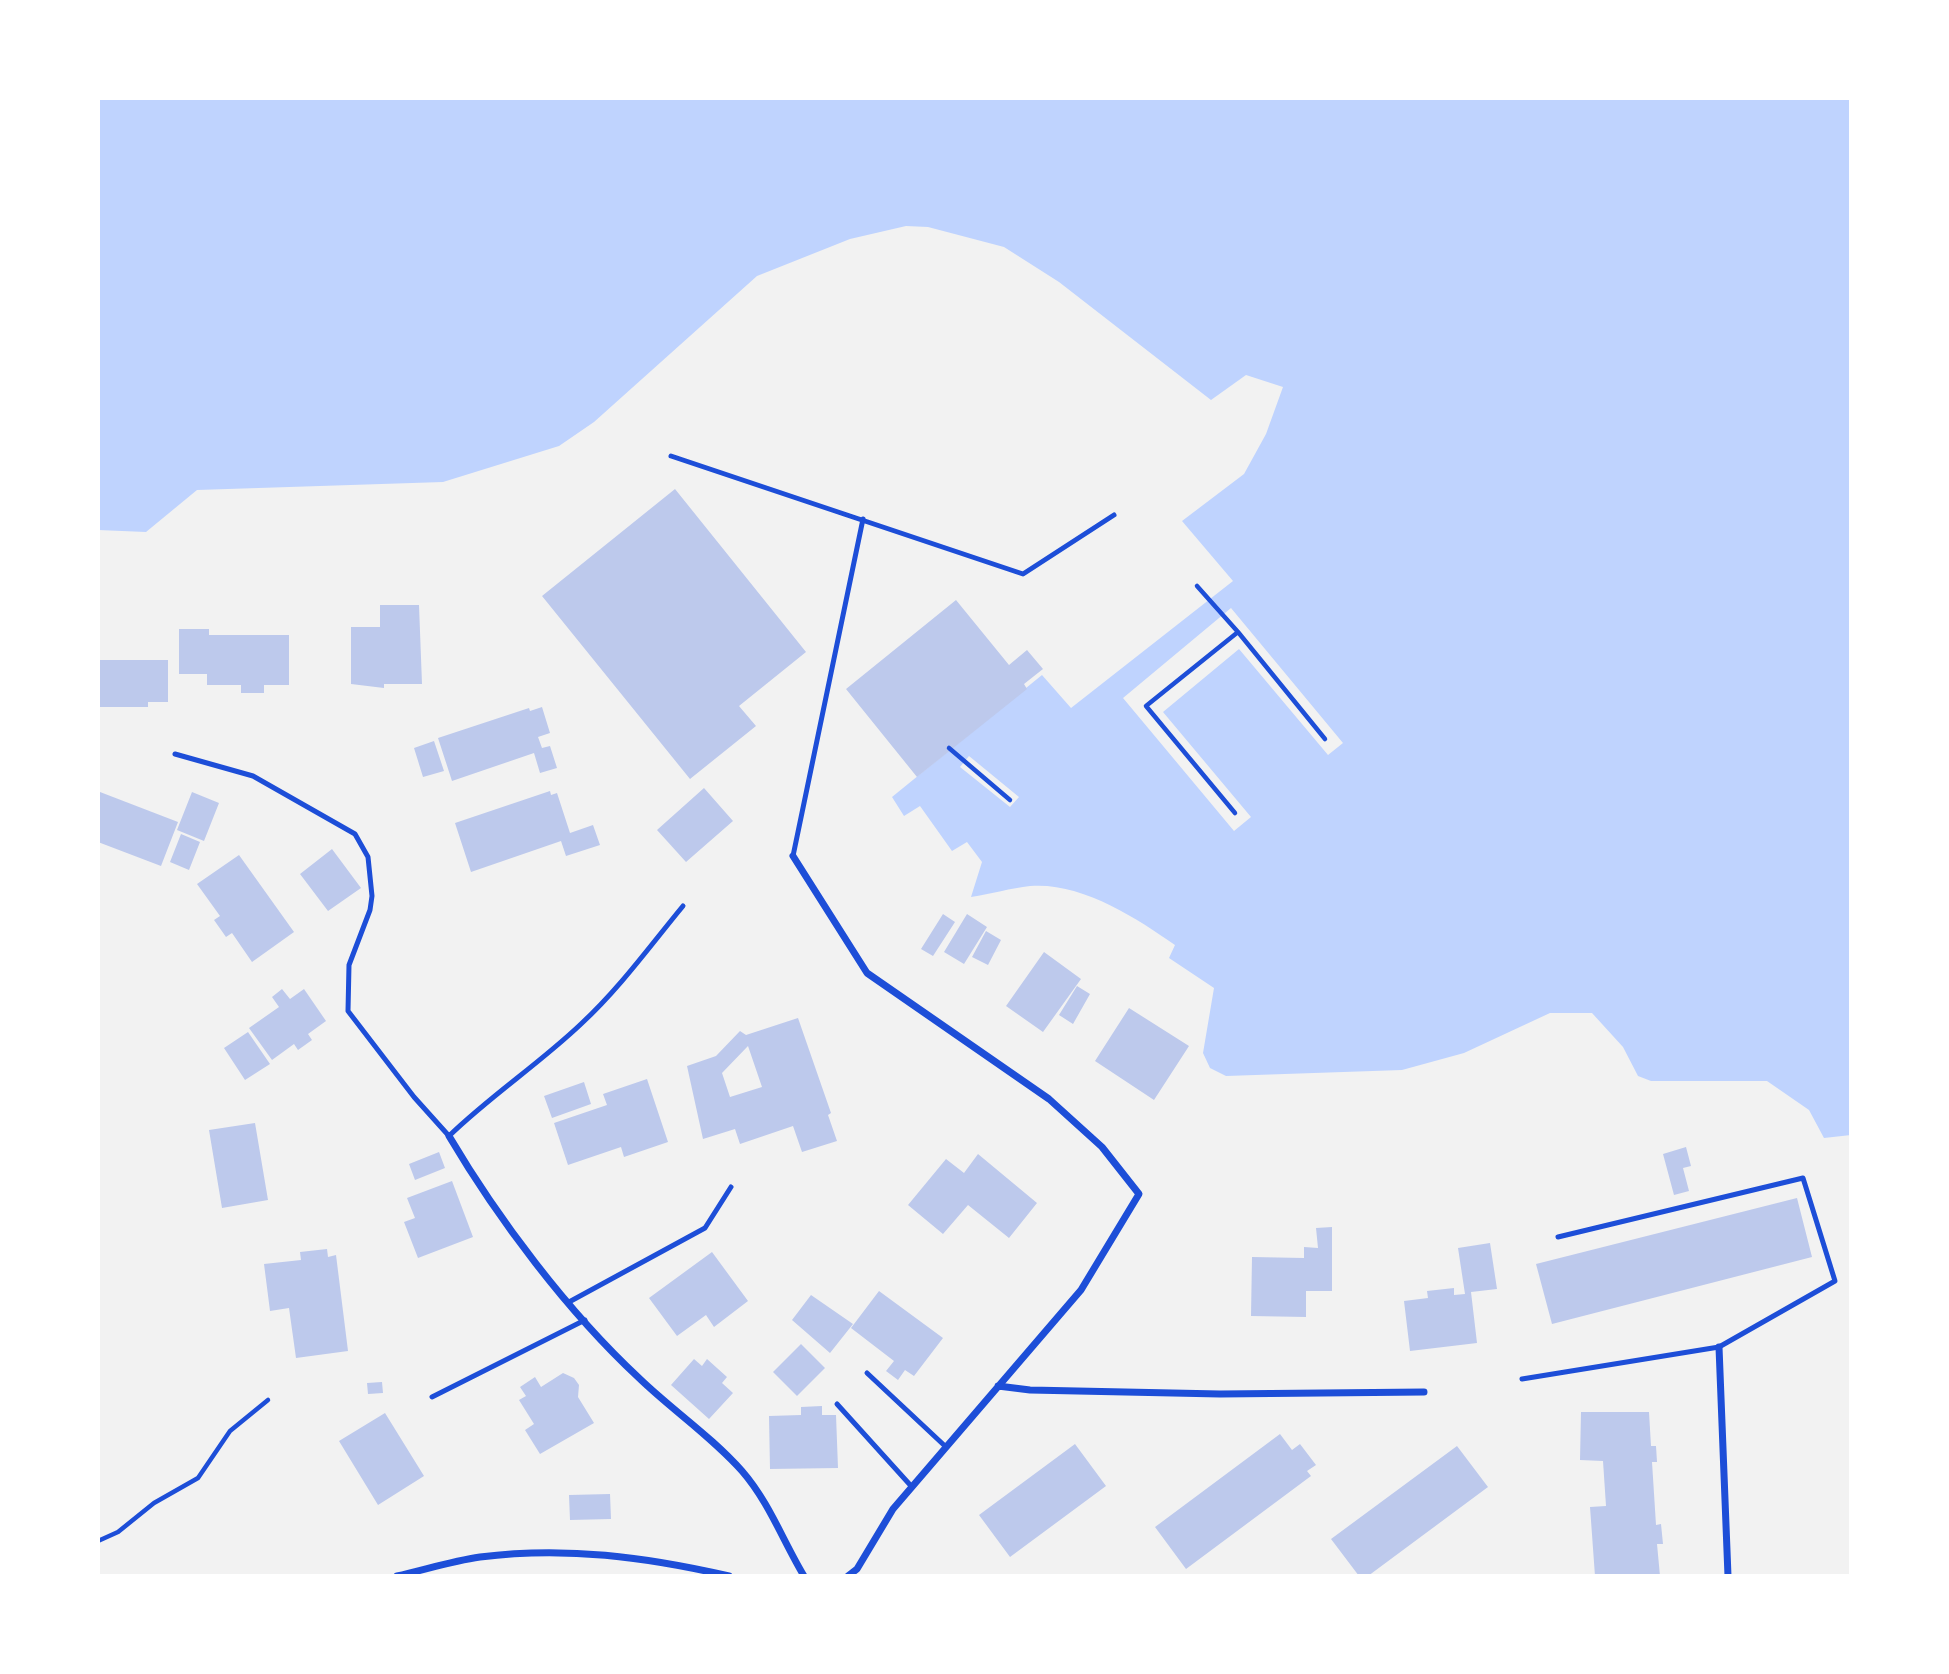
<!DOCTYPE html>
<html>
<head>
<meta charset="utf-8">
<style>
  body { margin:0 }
  #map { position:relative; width:1949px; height:1674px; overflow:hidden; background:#f2f2f2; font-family:"Exo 2",sans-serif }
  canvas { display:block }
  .frame { position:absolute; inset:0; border:100px solid #fff; pointer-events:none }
</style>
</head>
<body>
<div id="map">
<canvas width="1949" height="1674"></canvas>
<div class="frame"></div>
</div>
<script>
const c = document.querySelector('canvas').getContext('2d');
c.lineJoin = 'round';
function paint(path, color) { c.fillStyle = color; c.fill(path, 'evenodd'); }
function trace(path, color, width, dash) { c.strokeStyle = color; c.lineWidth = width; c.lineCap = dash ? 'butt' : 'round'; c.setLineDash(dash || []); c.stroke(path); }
paint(new Path2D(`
  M 98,98 L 1851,98 L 1851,1135 L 1824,1138 L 1809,1110 L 1767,1081 L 1651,1081 L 1638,1076 L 1623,1047 L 1592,1013 L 1550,1013 L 1464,1053 L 1402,1070 L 1226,1076 L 1210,1068 L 1203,1053 L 1214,988 L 1169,958 L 1175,945 C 1135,917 1081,882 1030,886 C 1011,888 991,894 971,897 L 982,862 L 967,842 L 952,851 L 920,806 L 904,816 L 892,797 L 1042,675 L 1071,708 L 1233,581 L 1182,521 L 1244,474 L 1266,434 L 1283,387 L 1246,375 L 1211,400 L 1059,282 L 1004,247 L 928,227 L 906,226 L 850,239 L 757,276 L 594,422 L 559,446 L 443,482 L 197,490 L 146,532 L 98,530 Z`), '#bfd3fe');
paint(new Path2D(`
  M 1231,608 L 1343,743 L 1328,755 L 1239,649 L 1163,712 L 1251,817 L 1234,831 L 1123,698 Z
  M 969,756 L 1019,797 L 1010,807 L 960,767 Z`), '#f2f2f2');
paint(new Path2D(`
  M 675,489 L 806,652 L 739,706 L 756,726 L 690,779 L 542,596 Z
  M 956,600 L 1009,665 L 1027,650 L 1043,669 L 1024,684 L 1027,689 L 917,777 L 846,689 Z
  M 380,605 L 419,605 L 422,684 L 384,684 L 384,688 L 351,684 L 351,627 L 380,627 Z
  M 179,629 L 209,629 L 209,635 L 289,635 L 289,685 L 264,685 L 264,693 L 241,693 L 241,685 L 207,685 L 207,674 L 179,674 Z
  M 98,660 L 168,660 L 168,702 L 148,702 L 148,707 L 98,707 Z
  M 542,707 L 550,733 L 538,737 L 542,748 L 550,746 L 557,768 L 540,773 L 534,753 L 452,781 L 438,738 L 529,708 L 530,711 Z
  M 434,741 L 444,771 L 423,777 L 414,748 Z
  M 704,788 L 733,821 L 686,862 L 657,830 Z
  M 550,791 L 551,795 L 557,793 L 570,833 L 593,825 L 600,845 L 566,856 L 561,841 L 471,872 L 455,823 Z
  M 100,792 L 178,822 L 161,866 L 98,842 Z
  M 192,792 L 219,803 L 204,841 L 177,830 Z
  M 181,834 L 200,842 L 189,870 L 170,862 Z
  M 332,849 L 361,888 L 328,911 L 300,874 Z
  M 239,855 L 294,932 L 252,962 L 232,933 L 226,937 L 214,920 L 220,916 L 197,884 Z
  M 943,914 L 955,922 L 933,956 L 921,949 Z
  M 967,914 L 987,927 L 964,964 L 944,952 Z
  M 986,931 L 1001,940 L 988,965 L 972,957 Z
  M 1044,952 L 1081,979 L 1043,1032 L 1006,1006 Z
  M 1077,986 L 1090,994 L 1073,1024 L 1059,1015 Z
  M 282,989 L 290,999 L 304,989 L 326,1021 L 308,1034 L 312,1040 L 298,1050 L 294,1044 L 272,1060 L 249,1028 L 279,1007 L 272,997 Z
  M 1129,1008 L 1189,1046 L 1154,1100 L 1095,1061 Z
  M 798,1018 L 831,1113 L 828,1115 L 837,1141 L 802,1152 L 793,1126 L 740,1144 L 735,1129 L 703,1139 L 687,1066 L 716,1056 L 740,1031 L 746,1035 ZM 748,1046 L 762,1087 L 730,1097 L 722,1073 Z
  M 248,1032 L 270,1064 L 245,1080 L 224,1048 Z
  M 647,1079 L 668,1142 L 624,1157 L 621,1147 L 568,1165 L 554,1123 L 607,1105 L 603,1094 Z
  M 584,1082 L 591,1104 L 552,1118 L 544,1096 Z
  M 255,1123 L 268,1200 L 222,1208 L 209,1130 Z
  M 1686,1147 L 1691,1166 L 1683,1168 L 1689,1191 L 1674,1195 L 1663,1154 Z
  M 439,1152 L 445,1168 L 415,1180 L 409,1164 Z
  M 978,1154 L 1037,1203 L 1009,1238 L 968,1205 L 943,1234 L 908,1205 L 946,1159 L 964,1173 Z
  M 452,1181 L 473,1237 L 418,1258 L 404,1222 L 415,1218 L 407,1198 Z
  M 1797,1198 L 1812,1257 L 1552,1324 L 1536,1264 Z
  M 1332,1227 L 1332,1291 L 1306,1291 L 1306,1317 L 1251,1316 L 1252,1257 L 1304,1258 L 1304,1247 L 1318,1248 L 1316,1228 Z
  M 1490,1243 L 1497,1289 L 1471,1292 L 1477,1343 L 1410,1351 L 1404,1301 L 1428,1298 L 1427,1291 L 1454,1288 L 1454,1295 L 1465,1294 L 1458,1248 Z
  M 327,1249 L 328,1257 L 336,1255 L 348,1351 L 296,1358 L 289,1308 L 270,1311 L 264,1264 L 301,1260 L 300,1252 Z
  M 712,1252 L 748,1301 L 714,1327 L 706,1315 L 677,1336 L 649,1298 Z
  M 879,1291 L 943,1338 L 914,1376 L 905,1370 L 898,1380 L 886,1371 L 894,1361 L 851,1328 Z
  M 811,1295 L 853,1324 L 830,1353 L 792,1320 Z
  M 801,1344 L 825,1368 L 797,1396 L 773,1372 Z
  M 694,1359 L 702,1366 L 707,1359 L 727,1377 L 722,1383 L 733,1393 L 709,1419 L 671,1385 Z
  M 563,1373 L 574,1378 L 579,1385 L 578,1397 L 594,1423 L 540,1454 L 525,1430 L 534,1424 L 519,1400 L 526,1396 L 520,1387 L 535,1377 L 541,1387 Z
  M 382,1382 L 383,1393 L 368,1394 L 367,1383 Z
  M 822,1406 L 822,1415 L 836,1415 L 838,1468 L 770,1469 L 769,1416 L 801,1415 L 801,1407 Z
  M 1581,1412 L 1649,1412 L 1651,1446 L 1656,1446 L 1657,1462 L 1652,1462 L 1656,1525 L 1661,1524 L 1663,1544 L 1657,1544 L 1660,1576 L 1595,1576 L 1590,1507 L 1606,1506 L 1603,1461 L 1580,1460 Z
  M 385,1413 L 424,1476 L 378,1505 L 339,1441 Z
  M 1280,1434 L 1292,1450 L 1300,1444 L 1316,1465 L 1307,1471 L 1311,1476 L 1186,1569 L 1155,1527 Z
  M 1075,1444 L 1106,1486 L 1010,1557 L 979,1515 Z
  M 1457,1446 L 1488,1487 L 1368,1576 L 1359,1576 L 1331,1539 Z
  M 610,1494 L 611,1519 L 570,1520 L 569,1495 Z`), '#bdc9ec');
trace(new Path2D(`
  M 1197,586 L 1238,632
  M 949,748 L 1010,800
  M 1235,813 L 1146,706 L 1238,632 L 1325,739
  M 98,1541 L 118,1532 L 154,1503 L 198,1478 L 230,1431 L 268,1400`), '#1d4ed8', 4.5);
trace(new Path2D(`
  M 671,456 L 1023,574 L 1114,515
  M 175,754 L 253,776 L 355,834 L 368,857 L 372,896 L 370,910 L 349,965 L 348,1011 L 414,1097 L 449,1136 C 490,1096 539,1064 581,1024 C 619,989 650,946 683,906
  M 793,856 L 863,519
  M 569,1302 L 705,1228 L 731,1187
  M 867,1373 L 946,1447
  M 1522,1379 L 1719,1347 L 1835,1281 L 1803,1178 L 1558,1237
  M 432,1397 L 585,1320
  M 837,1404 L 912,1487`), '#1d4ed8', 5);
trace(new Path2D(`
  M 793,856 L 867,973 L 1049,1099 L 1102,1147 L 1139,1194 L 1081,1290 L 893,1509 L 857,1569 L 848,1576
  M 449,1136 C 498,1219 568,1312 639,1378 C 672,1410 711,1436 742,1471 C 769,1502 783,1541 804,1576
  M 1719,1347 L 1728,1576
  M 998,1386 L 1030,1390 L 1220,1394 L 1424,1392
  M 397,1576 C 424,1570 452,1561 480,1557 C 565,1546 646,1557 729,1576`), '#1d4ed8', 7);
</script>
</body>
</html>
